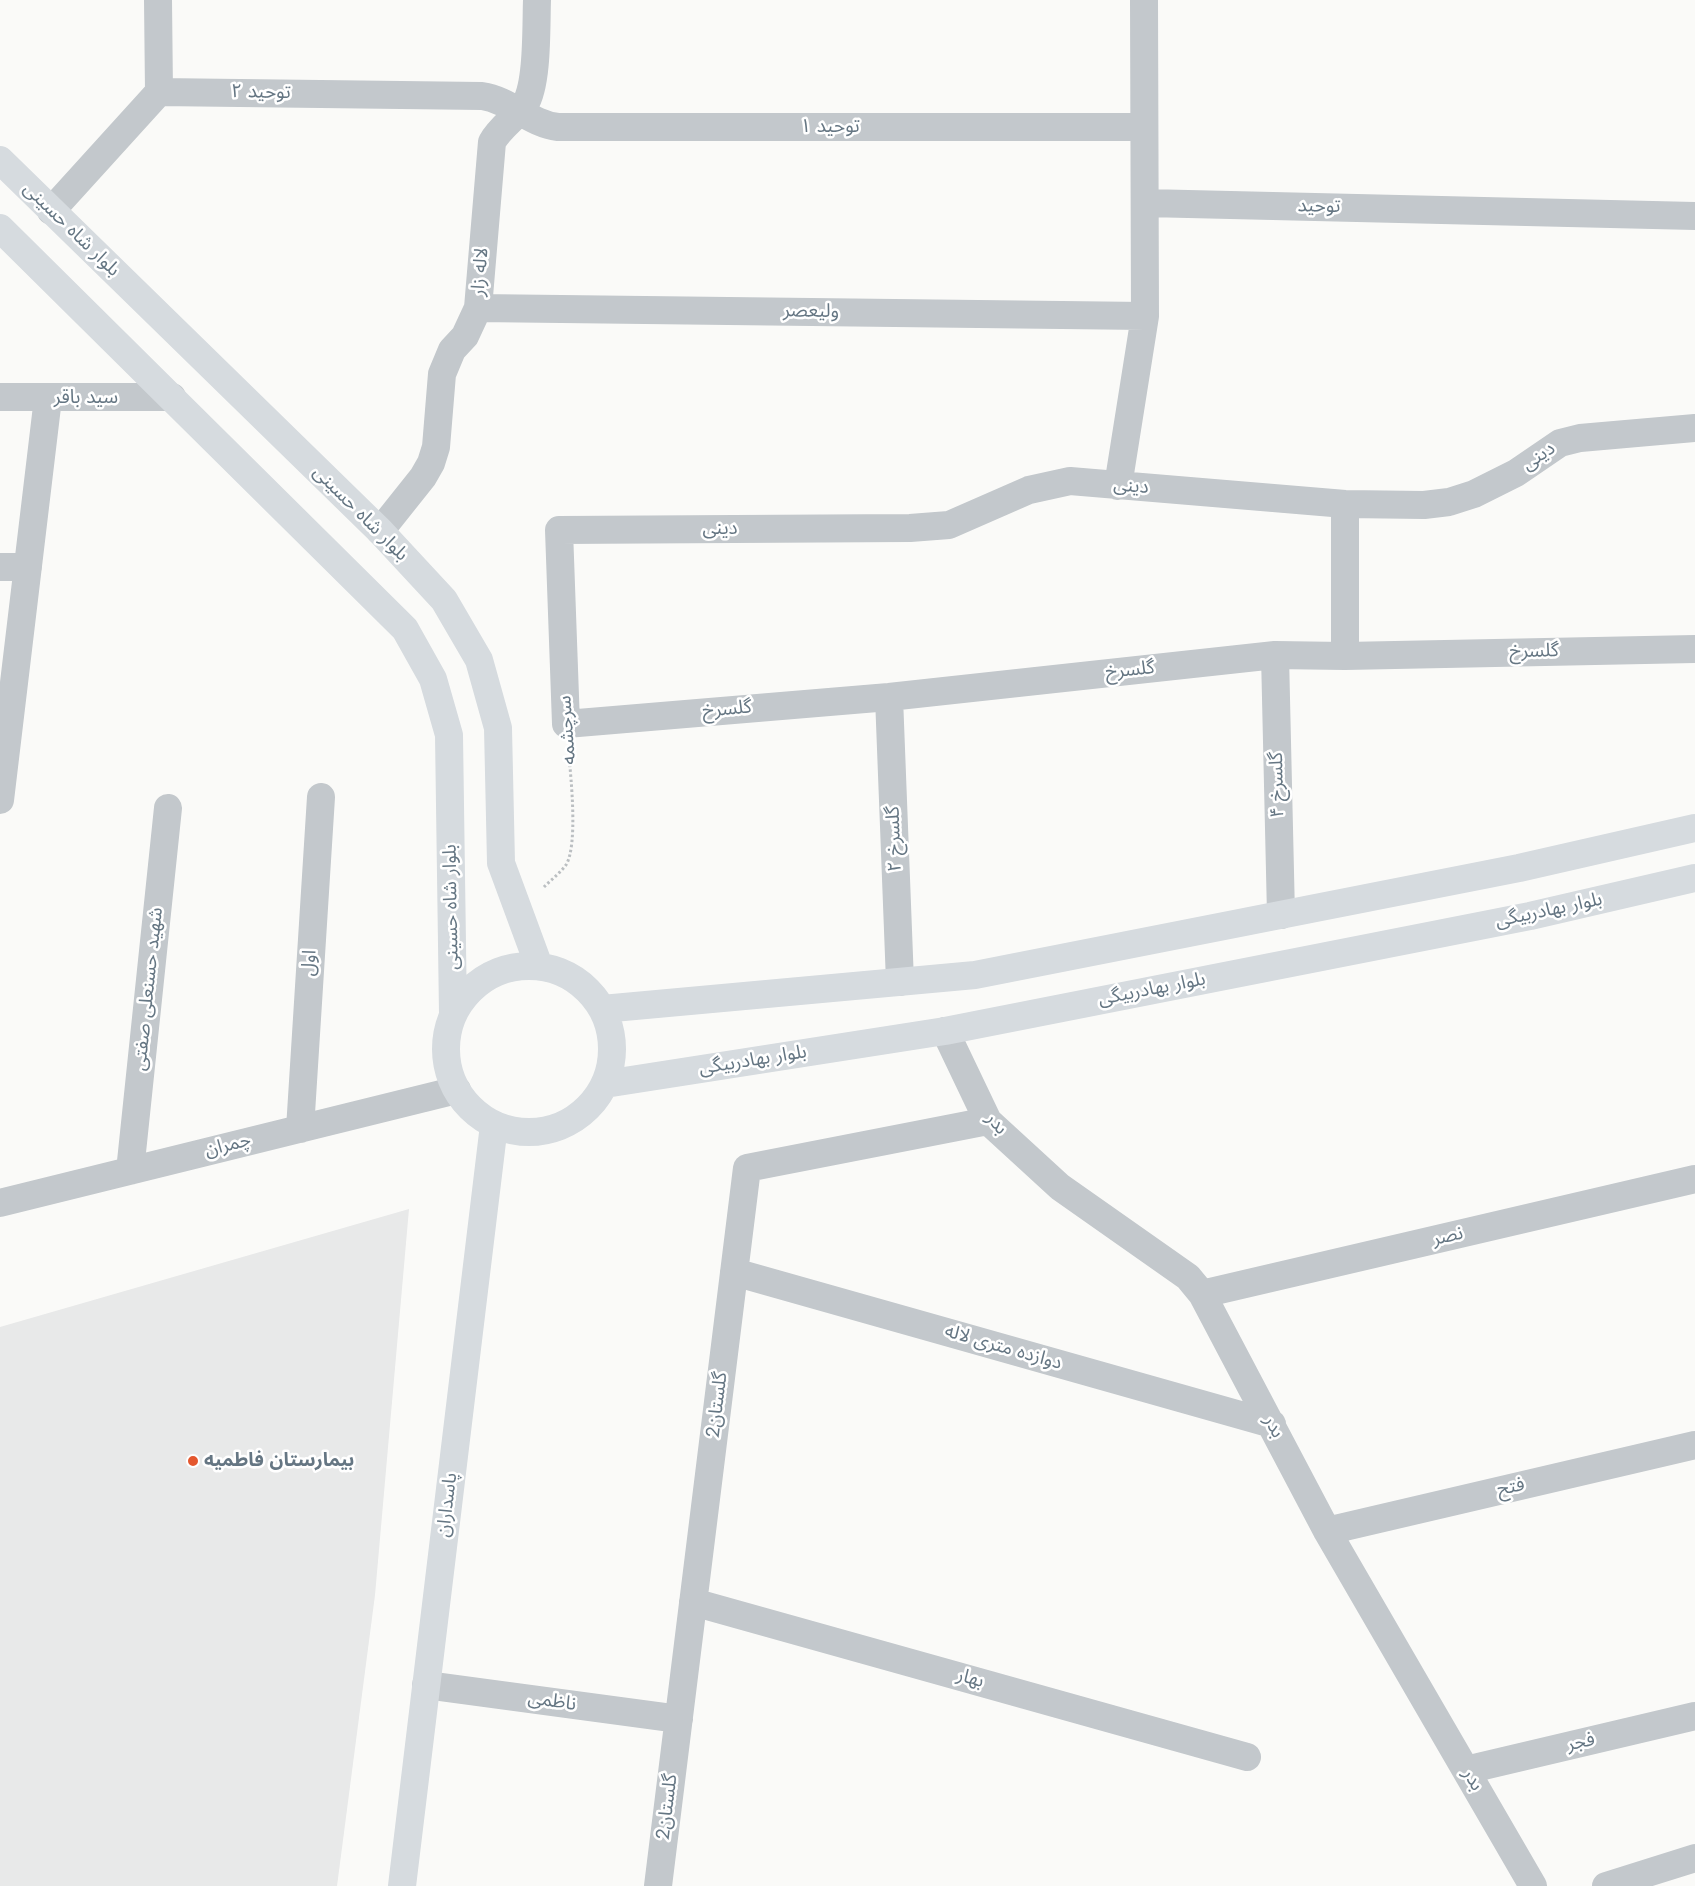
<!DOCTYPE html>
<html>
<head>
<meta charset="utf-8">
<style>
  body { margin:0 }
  canvas { display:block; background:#fafaf8 }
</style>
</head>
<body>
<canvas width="1695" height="1886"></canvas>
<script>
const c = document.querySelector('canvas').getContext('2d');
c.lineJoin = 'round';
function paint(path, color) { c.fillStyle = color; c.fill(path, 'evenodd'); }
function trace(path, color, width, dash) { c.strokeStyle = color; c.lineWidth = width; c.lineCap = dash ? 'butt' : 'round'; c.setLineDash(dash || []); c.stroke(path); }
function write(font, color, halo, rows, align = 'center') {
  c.font = font + ' Jost,"Noto Sans Arabic",sans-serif'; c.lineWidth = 5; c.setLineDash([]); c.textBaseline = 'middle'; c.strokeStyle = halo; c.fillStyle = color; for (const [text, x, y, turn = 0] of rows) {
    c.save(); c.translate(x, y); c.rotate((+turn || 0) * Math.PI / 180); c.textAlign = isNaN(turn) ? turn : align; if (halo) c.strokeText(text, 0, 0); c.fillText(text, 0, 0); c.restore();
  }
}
paint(new Path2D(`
  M 409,1209 L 375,1595 L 337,1886 L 0,1886 L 0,1327 Z`), '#e8e9e9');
trace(new Path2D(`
  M 544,887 C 551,880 560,873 566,865 C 578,845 571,779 569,756`), '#bbbfc2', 3, [2.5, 2.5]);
trace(new Path2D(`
  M 158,0 L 159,92
  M 1146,203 L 1695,216
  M 51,211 L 159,92 L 482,96 C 510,100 530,124 558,127 L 1144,127
  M 478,308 L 1145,316
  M 0,397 L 172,397
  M 1695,428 L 1580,438 L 1560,443 L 1516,473 L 1474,494 L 1449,502 L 1424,505 L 1345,504 L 1070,481 L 1029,490 L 949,525 L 910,528 L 559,530 L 566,724 L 889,697 L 1275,655 L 1345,656 L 1695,649
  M 1118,486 L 1145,316 L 1144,0
  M 1345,504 L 1345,656
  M 380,531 L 423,477 L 431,463 L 436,447 L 442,374 L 452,350 L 465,336 L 478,308 L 492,142 C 501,126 516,118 525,104 C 538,84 536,25 537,0
  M 0,567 L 28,567
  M 1275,655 L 1281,915
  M 889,697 L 900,982
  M 0,800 L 48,398
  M 945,1031 L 988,1121 L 1060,1187 L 1188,1277 L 1202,1294 L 1327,1531 L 1533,1886
  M 300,1129 L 321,797
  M 130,1171 L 168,808
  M 0,1203 L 457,1090
  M 734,1272 L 1272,1424
  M 1202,1294 L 1695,1179
  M 1327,1531 L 1695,1445
  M 693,1602 L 1247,1757
  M 426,1685 L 679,1719
  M 1466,1770 L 1695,1716
  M 658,1886 L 747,1168 L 988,1121
  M 1606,1886 L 1695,1858`), '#c3c8cc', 28);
trace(new Path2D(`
  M 0,160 L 380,531 L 444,600 L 479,660 L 498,728 L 501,863 L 539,966
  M 0,228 L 405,629 L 433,679 L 449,735 L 453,1014
  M446 1049a83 83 0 1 1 166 0a83 83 0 1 1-166 0Z
  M 602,1009 L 975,975 L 1519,868 L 1695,828
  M 605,1084 L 945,1031 L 1530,916 L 1695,878
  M 402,1886 L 494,1125`), '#d6dbdf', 28);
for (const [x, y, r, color] of [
  [193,1461,6,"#e4572e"]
]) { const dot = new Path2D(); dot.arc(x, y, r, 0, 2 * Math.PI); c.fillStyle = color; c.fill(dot); trace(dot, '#fff', 2); }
write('19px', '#657683', '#fff', [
  ["توحید ۲",261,93,1],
  ["توحید ۱",830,127],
  ["توحید",1319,207,1],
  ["بلوار شاه حسینی",71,230,44],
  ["لاله زار",481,272,-85],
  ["ولیعصر",811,312,1],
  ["سید باقر",86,398],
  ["دینی",1539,457,-34],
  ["دینی",1131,487,5],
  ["بلوار شاه حسینی",360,514,45],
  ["دینی",720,529],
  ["گلسرخ",1534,652,-1],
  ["گلسرخ",1130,671,-6],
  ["گلسرخ",727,710,-5],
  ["سرچشمه",568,730,-94],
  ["گلسرخ ۴",1278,785,-91],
  ["گلسرخ ۲",895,839,-92],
  ["بلوار شاه حسینی",452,907,-91],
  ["بلوار بهادربیگی",1549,911,-12],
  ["اول",310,963,-86],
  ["شهید حسنعلی صفتی",149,989,-84],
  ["بلوار بهادربیگی",1152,990,-11],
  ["بلوار بهادربیگی",753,1061,-9],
  ["بدر",996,1124,50],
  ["چمران",228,1146,-14],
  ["نصر",1448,1237,-13],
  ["دوازده متری لاله",1003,1348,16],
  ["گلستان2",718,1405,-83],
  ["بدر",1273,1427,62],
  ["فتح",1511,1488,-13],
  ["پاسداران",448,1505,-83],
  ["بهار",970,1679,16],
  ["ناظمی",552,1702,8],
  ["فجر",1581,1743,-13],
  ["بدر",1472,1780,60],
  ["گلستان2",668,1807,-83]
]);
write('bold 19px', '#657683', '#fff', [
  ["بیمارستان فاطمیه",204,1461]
], 'left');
</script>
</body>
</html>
